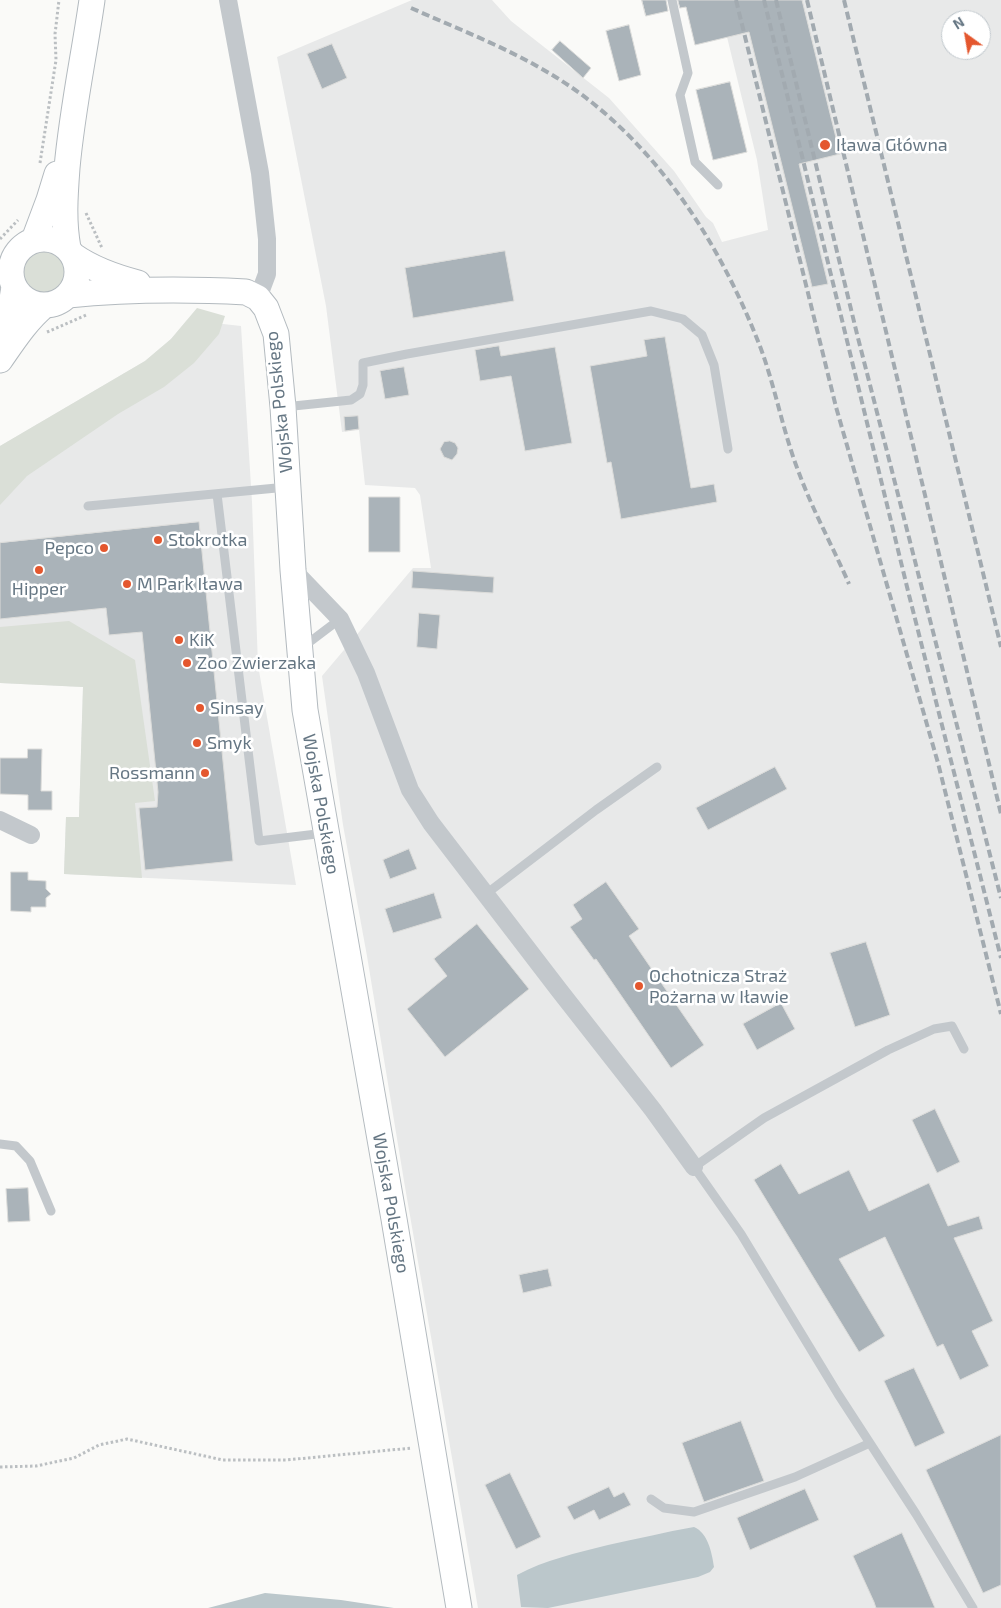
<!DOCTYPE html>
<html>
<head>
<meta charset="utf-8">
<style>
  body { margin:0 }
  #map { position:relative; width:1001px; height:1608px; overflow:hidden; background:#fafaf8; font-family:"Exo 2",sans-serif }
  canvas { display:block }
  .north { position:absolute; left:941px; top:10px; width:50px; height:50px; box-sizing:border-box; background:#fff; border:1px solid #c1c8cd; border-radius:50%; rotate:328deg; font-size:14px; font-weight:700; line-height:20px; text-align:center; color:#657683 }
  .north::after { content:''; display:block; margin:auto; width:18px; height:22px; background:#e4572e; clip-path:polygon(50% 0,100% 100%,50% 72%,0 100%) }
</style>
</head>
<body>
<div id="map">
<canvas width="1001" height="1608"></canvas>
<div class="north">N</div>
</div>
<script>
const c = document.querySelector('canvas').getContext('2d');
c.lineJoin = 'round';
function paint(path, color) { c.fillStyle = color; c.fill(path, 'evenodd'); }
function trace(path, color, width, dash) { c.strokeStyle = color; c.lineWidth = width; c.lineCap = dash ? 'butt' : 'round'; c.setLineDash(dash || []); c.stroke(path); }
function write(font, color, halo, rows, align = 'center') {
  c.font = font + ' "Exo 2",sans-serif'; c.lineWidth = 5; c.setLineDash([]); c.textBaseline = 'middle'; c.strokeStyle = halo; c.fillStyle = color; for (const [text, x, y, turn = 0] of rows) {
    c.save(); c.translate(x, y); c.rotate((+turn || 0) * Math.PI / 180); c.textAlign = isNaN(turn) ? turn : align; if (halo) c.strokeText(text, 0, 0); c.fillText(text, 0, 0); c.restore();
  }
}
paint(new Path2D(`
  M 412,0 L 492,0 L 511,21 L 609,98 L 674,171 L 706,217 L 713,223 L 722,242 L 768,230 L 757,160 L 718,0 L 1001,0 L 1001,1608 L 478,1608 L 404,1181 L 367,956 L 343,825 L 322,676 L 413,568 L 431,568 L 420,495 L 415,488 L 365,485 L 359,430 L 342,432 L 326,306 L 277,57 ZM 951,20 L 981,20 L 981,50 L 951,50 Z
  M 187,320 L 241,326 L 252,502 L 258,665 L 296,885 L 64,874 L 66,817 L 79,817 L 83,687 L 0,683 L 0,446 L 145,361 L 171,339 Z`), '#e8e9e9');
paint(new Path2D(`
  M22 272a22 22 0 1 1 44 0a22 22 0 1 1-44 0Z
  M 197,308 L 225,316 L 219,334 L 194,363 L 164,387 L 118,414 L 27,476 L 0,505 L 0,446 L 145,361 L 171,339 Z
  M 69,621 L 135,660 L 155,801 L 135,803 L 142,878 L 64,874 L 66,817 L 79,817 L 83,687 L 0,683 L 0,627 Z`), '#dadfd7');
paint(new Path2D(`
  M 694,1527 C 708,1533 712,1553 714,1567 L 710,1572 L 698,1577 L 548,1608 L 521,1607 L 517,1575 C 545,1560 576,1553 608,1545 C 637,1539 665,1532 694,1527 Z
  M 265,1593 L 341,1600 L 394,1608 L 208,1608 Z`), '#bbc7cb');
const building = new Path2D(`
  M 642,0 L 666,0 L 668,11 L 646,16 Z
  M 678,0 L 802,0 L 840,154 L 799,164 L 828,284 L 812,287 L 749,32 L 695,45 L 686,7 L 680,8 Z
  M 629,25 L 641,75 L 619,81 L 606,31 Z
  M 560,41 L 591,68 L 583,78 L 552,50 Z
  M 332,44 L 347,78 L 322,89 L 307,54 Z
  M 730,82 L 747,152 L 713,160 L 696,90 Z
  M 505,251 L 514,301 L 413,318 L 405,268 Z
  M 665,337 L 691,488 L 714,484 L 717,502 L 621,519 L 611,462 L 607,463 L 590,366 L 647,356 L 644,340 Z
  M 499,346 L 501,356 L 555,347 L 572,443 L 525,451 L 511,376 L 480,381 L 475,350 Z
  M 404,367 L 409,395 L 385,399 L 380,371 Z
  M 358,416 L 359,429 L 345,431 L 344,417 Z
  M 450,441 L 455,443 L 458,448 L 457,454 L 452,460 L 444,457 L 440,449 L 444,442 Z
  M 369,497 L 400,497 L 400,552 L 369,552 Z
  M 199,522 L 233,861 L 145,870 L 139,808 L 157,807 L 158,792 L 142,632 L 109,635 L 106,608 L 0,619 L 0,543 Z
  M 413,571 L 494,577 L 493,593 L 412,588 Z
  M 419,613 L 440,615 L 437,649 L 417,647 Z
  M 28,749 L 42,749 L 41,791 L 52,791 L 52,810 L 28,810 L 28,795 L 0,794 L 0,758 L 27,758 Z
  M 775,767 L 787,789 L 708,830 L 696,808 Z
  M 409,849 L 417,869 L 390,879 L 383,860 Z
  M 11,872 L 28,872 L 28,880 L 46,881 L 46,889 L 51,894 L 46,898 L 46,907 L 31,907 L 31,912 L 11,911 Z
  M 606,882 L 639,929 L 629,936 L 704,1045 L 671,1068 L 596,959 L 594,960 L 570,927 L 582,919 L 573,905 Z
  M 434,893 L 442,918 L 393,933 L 385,909 Z
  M 477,924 L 529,989 L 445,1057 L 407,1009 L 447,976 L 434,959 Z
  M 866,942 L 890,1015 L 855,1027 L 830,953 Z
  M 781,1003 L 795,1029 L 757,1050 L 743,1024 Z
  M 935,1109 L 960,1162 L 937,1173 L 912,1120 Z
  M 781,1164 L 799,1194 L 849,1170 L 869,1211 L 929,1183 L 948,1226 L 979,1216 L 983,1229 L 954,1238 L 993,1321 L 972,1331 L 989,1366 L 960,1380 L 943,1344 L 937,1347 L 885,1237 L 839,1259 L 885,1336 L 859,1352 L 754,1180 Z
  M 28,1188 L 30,1221 L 8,1222 L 6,1189 Z
  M 548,1269 L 552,1286 L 523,1293 L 519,1275 Z
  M 914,1368 L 945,1433 L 915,1447 L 884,1381 Z
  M 741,1421 L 764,1481 L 704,1502 L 682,1443 Z
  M 1001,1435 L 1001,1585 L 983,1593 L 926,1470 Z
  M 510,1473 L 541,1537 L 516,1549 L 485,1485 Z
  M 609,1487 L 614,1497 L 624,1492 L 631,1505 L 599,1520 L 594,1510 L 574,1520 L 567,1507 Z
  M 805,1489 L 819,1520 L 750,1550 L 737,1518 Z
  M 902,1533 L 923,1580 L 935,1608 L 876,1608 L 874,1602 L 853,1556 Z`);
paint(building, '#aab3b9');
trace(building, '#dcdcda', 1);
const secondary = new Path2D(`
  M11 272a33 33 0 1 1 66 0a33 33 0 1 1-66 0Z
  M 34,240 L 49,200 L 57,174
  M 68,248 C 63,221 65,195 67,168 C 72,111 84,56 92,0
  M 74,256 C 94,270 115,277 138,283
  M 68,295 C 128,289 186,289 246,292 L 258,298 L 266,308 L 276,334 L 283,407 L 293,570 L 305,710 L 394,1219 L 459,1608
  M 0,330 L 11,305 L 14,287
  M 0,360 C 14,340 26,321 45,305`);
trace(secondary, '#b3babf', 27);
trace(new Path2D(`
  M 40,163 L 56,60 L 55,34 L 59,0
  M 86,213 L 102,248
  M 0,239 L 18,220
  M 47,332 L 86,315
  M 0,1467 L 36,1466 L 74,1458 L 99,1445 L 127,1439 L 223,1460 L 286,1460 L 412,1448`), '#bbbfc2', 3, [2.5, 2.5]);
trace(new Path2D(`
  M 672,0 L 688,73 L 680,95 L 695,162 L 718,185
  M 284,407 L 351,400 L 360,394 L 363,385 L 363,363 L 407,354 L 651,311 L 683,319 L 702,335 L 714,365 L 728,449
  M 217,494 L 259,841 L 325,833
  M 88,506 L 287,487
  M 303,647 L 340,619
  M 486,894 L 596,810 L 657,767
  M 964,1049 L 952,1026 L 934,1029 L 888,1050 L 764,1118 L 694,1167 L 741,1234 L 838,1394 L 916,1514 L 973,1608
  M 0,1144 L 16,1146 L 30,1161 L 51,1211
  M 651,1499 L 664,1508 L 694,1512 L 795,1477 L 870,1443`), '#c3c8cc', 9);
trace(new Path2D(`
  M 228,0 L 260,173 L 267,239 L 267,274 L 258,298
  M 293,570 L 340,619 L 366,673 L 410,790 L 431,823 L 559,990 L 653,1110 L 694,1167
  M 0,820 L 31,835`), '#c3c8cc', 18);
trace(secondary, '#fff', 25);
trace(new Path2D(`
  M 736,0 L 836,407 L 938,763 L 1001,1014
  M 764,0 L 909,595 L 1001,958
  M 776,0 L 857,334 L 1001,898
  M 807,0 L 1001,814
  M 844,0 L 1001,647
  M 411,8 C 472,35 537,59 590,101 C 670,164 725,255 761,349 C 776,390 783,432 799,473 C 813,511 833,547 849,584`), '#a2aab0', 4, [8, 4]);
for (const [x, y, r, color] of [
  [825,145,6,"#e4572e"],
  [158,540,5,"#e4572e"],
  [104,548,5,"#e4572e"],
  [39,570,5,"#e4572e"],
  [127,584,5,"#e4572e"],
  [179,640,5,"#e4572e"],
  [187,663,5,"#e4572e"],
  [200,708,5,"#e4572e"],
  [197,743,5,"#e4572e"],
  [205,773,5,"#e4572e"],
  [639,986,5,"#e4572e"]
]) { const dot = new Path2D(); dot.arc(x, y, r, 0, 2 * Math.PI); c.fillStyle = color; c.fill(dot); trace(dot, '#fff', 2); }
write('18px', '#657683', '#fff', [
  ["Iława Główna",836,145],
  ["Stokrotka",168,540],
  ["Pepco",94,548,"right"],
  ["M Park Iława",137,584],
  ["Hipper",39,589,"center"],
  ["KiK",189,640],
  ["Zoo Zwierzaka",197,663],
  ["Sinsay",210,708],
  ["Smyk",207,743],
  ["Rossmann",195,773,"right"],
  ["Ochotnicza Straż",649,976],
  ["Pożarna w Iławie",649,997]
], 'left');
write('18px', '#657683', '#fff', [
  ["Wojska Polskiego",279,402,-96],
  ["Wojska Polskiego",321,804,80],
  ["Wojska Polskiego",391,1203,80]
]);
</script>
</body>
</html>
